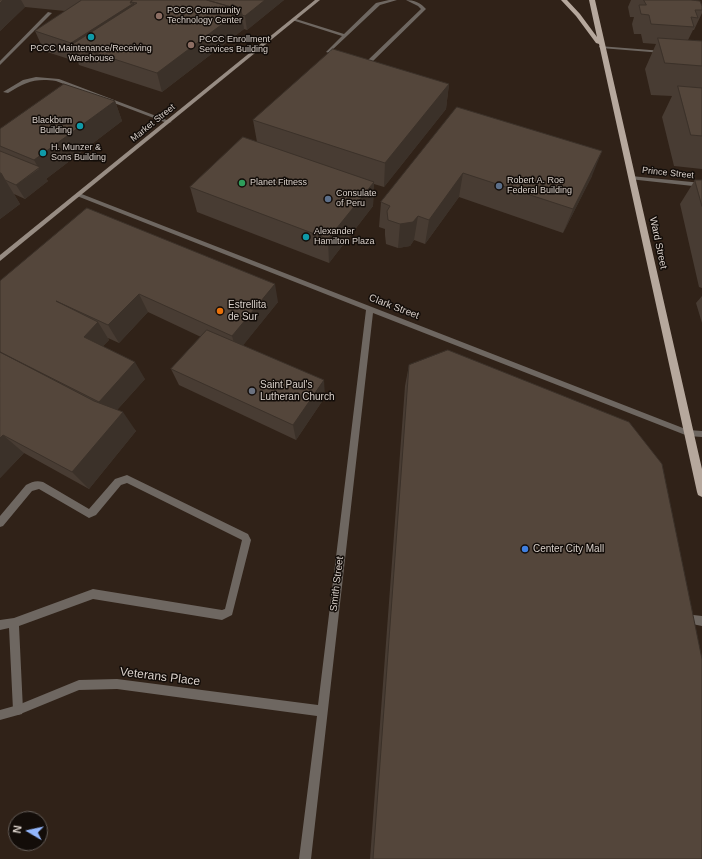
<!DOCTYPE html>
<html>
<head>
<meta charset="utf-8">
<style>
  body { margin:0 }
  #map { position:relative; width:702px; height:859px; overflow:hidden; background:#302218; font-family:Arial,sans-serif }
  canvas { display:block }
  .north { position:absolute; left:8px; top:811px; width:40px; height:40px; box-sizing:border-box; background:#130d09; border:1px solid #625b56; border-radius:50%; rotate:279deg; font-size:11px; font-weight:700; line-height:16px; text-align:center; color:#d9d0ca }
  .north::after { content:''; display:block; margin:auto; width:14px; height:18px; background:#93b7fd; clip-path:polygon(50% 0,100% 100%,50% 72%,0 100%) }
</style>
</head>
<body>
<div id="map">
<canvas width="702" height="859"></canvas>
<div class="north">N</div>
</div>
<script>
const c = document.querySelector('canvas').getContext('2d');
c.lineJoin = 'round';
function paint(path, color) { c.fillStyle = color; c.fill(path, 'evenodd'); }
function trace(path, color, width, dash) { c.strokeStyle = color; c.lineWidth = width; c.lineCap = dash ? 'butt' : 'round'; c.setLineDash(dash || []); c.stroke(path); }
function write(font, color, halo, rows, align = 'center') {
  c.font = font + ' Arial,sans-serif'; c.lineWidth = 3; c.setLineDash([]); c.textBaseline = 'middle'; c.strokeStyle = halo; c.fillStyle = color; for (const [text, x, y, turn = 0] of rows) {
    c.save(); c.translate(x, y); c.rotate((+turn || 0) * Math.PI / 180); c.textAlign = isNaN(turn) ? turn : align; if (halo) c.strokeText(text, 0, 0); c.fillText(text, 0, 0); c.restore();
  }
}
paint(new Path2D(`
  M 389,0 L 397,0 L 380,5 L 331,51 L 341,54 L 341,55 L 339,56 L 326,52 L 342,36 L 292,20 L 296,19 L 344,34 L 376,3 Z
  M 406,0 C 414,0 421,3 426,9 L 370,64 L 360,62 L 360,61 L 362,60 L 367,61 L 421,9 L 418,6 Z
  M 48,12 L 52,13 L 0,65 L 0,61 Z
  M 36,77 L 59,79 L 172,122 L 167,123 L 56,81 C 35,78 26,82 8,93 L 3,92 L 23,80 Z
  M 127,475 L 248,534 L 251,540 L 232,615 L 222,620 L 93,599 L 19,626 L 23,710 L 22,714 L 18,715 L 14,714 L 13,710 L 9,628 L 0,630 L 0,620 L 14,618 L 93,589 L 222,610 L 225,609 L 242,540 L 127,483 L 121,485 L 96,515 L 89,518 L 39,489 L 32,491 L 3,526 L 0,527 L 0,516 L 26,485 C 32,482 36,480 43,482 L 89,509 L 115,479 Z
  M 685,614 L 702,616 L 702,626 L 682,622 L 680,619 L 682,616 Z`), '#6e6761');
paint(new Path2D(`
  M 599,46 L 663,51 L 665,52 L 663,53 L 601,48 L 599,47 Z
  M 631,176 L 702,183 L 702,187 L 629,179 L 629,177 Z
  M 79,193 L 688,430 L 702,431 L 702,437 L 688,436 L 373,313 L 311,859 L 299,859 L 317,716 L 117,689 L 79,690 L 18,715 L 0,720 L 0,710 L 18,705 L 79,680 L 117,679 L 318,705 L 366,310 L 77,196 L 77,194 Z`), '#6e6761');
paint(new Path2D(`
  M 315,0 L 320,0 L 0,261 L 0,255 Z`), '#978c83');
paint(new Path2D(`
  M 561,0 L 567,0 L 580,14 L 597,37 L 589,0 L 595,0 L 702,469 L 702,497 L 698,495 L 697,492 L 599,44 L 596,43 L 576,16 Z`), '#b6a89d');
paint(new Path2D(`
  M 0,0 L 284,0 L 247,30 L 244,29 L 162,92 L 79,65 L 78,62 L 44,51 L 35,31 L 65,11 L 25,7 L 0,31 Z
  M 631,0 L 691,0 L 702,6 L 702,13 L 694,30 L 693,30 L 688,40 L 702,41 L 702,169 L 674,166 L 662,117 L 672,96 L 651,95 L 645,69 L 656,44 L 643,43 L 641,34 L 634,34 L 632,24 L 634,17 L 630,17 L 628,7 Z
  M 449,84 L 446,109 L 384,187 L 374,184 L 373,206 L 329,263 L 197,212 L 190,187 L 257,142 L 253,120 Z
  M 115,101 L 122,121 L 46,179 L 48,181 L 25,199 L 14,194 L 20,204 L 0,219 L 0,129 Z
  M 457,107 L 592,176 L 563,233 L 459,197 L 425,244 L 414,240 L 410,246 L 398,248 L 386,244 L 385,235 L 385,229 L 379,227 L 381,202 Z
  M 695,180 L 702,180 L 702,288 L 699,287 L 680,204 Z
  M 0,281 L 278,302 L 243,345 L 325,397 L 296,440 L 179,385 L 171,369 L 201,337 L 148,312 L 119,343 L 108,338 L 109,340 L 103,346 L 145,379 L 117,410 L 136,431 L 89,489 L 24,453 L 0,478 Z
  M 702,296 L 702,323 L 696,303 Z
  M 409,365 L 702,859 L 370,859 L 405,386 Z`), '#483c33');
paint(new Path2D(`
  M 3,0 L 21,0 L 25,7 L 0,31 L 0,3 Z
  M 132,0 L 136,0 L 137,3 L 131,2 L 132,5 L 134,3 L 140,22 L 72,45 L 71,43 L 130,3 Z
  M 265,0 L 284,0 L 247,30 L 245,16 Z
  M 241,10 L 244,29 L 162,92 L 157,73 Z
  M 449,84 L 446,109 L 384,187 L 385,163 Z
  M 115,101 L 122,121 L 46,179 L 48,181 L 25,199 L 16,185 L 39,169 L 34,160 Z
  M 602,151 L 592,176 L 563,233 L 573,209 Z
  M 1,173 L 20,204 L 0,219 L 0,174 Z
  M 463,173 L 459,197 L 425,244 L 429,220 Z
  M 374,182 L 373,206 L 329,263 L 328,239 Z
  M 418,216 L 414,240 L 410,246 L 398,248 L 400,224 Z
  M 275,284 L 278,302 L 237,353 L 232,336 Z
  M 139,294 L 148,312 L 119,343 L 108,325 Z
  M 98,322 L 109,340 L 95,354 L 84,337 Z
  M 135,362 L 145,379 L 108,420 L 97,404 Z
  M 324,380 L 325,397 L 296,440 L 293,425 Z
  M 123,412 L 136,431 L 89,489 L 72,472 Z
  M 3,435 L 24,453 L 0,478 L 0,438 Z`), '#3b3129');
const building = new Path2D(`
  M 0,0 L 3,0 L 0,3 Z
  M 82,0 L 132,0 L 130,3 L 134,3 L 71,43 L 35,31 Z
  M 133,0 L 207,0 L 241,10 L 157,73 L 71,45 L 137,3 L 131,2 Z
  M 207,0 L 265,0 L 245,16 L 242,15 L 241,10 Z
  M 644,0 L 691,0 L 700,1 L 702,6 L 702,10 L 695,10 L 698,18 L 691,17 L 694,27 L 651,24 L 649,15 L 641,14 L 639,5 L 646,5 Z
  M 658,38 L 702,41 L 702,66 L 665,63 Z
  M 333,49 L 449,84 L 385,163 L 253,120 Z
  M 64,84 L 115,101 L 34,160 L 0,146 L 0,129 Z
  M 678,86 L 702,88 L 702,136 L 691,135 Z
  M 457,107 L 602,151 L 573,209 L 463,173 L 429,220 L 418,216 L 413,222 L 400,224 L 388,220 L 387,211 L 390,206 L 381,202 Z
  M 243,137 L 374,182 L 328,239 L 190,187 Z
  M 0,151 L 40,167 L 16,185 L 5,180 L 1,173 L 0,173 Z
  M 695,180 L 702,180 L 702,206 Z
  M 87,208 L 275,284 L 232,336 L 139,294 L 108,325 L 56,301 L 98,322 L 84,337 L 135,362 L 99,402 L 0,352 L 0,281 Z
  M 207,330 L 324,380 L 293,425 L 171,369 Z
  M 448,350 L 629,422 L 662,464 L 702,659 L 702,859 L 373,859 L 409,365 Z
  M 0,352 L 94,401 L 123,412 L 72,472 L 3,435 L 0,438 Z`);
paint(building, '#54463b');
trace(building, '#3b3129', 1);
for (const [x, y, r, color] of [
  [159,16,4,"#8d6e63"],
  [91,37,4,"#0f9aa8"],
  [191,45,4,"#8d6e63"],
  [80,126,4,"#0f9aa8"],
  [43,153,4,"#0f9aa8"],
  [242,183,4,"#2e9e5b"],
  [499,186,4,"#5c6f8a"],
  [328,199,4,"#5c6f8a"],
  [306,237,4,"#0f9aa8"],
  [220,311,4,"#e8710a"],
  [252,391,4,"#6b7280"],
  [525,549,4,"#3f7fe0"]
]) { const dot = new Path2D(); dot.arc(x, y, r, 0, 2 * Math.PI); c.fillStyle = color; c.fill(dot); trace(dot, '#130d09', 1.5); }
write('9px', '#d9d0ca', '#130d09', [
  ["PCCC Community",167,11],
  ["Technology Center",167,21],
  ["PCCC Enrollment",199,40],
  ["Services Building",199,50],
  ["PCCC Maintenance/Receiving",91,49,"center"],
  ["Warehouse",91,59,"center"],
  ["Blackburn",72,121,"right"],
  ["Building",72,131,"right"],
  ["H. Munzer &",51,148],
  ["Sons Building",51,158],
  ["Robert A. Roe",507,181],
  ["Federal Building",507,191],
  ["Planet Fitness",250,183],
  ["Consulate",336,194],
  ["of Peru",336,204],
  ["Alexander",314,232],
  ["Hamilton Plaza",314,242]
], 'left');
write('9px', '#d9d0ca', '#130d09', [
  ["Market Street",153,123,-39],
  ["Prince Street",668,173,6]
]);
write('10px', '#d9d0ca', '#130d09', [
  ["Ward Street",658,243,78],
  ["Clark Street",394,307,21],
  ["Smith Street",337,584,-83]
]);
write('10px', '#d9d0ca', '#130d09', [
  ["Estrellita",228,305],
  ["de Sur",228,317],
  ["Saint Paul's",260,385],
  ["Lutheran Church",260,397],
  ["Center City Mall",533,549]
], 'left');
write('12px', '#d9d0ca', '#130d09', [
  ["Veterans Place",160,677,7]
]);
</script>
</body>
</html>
